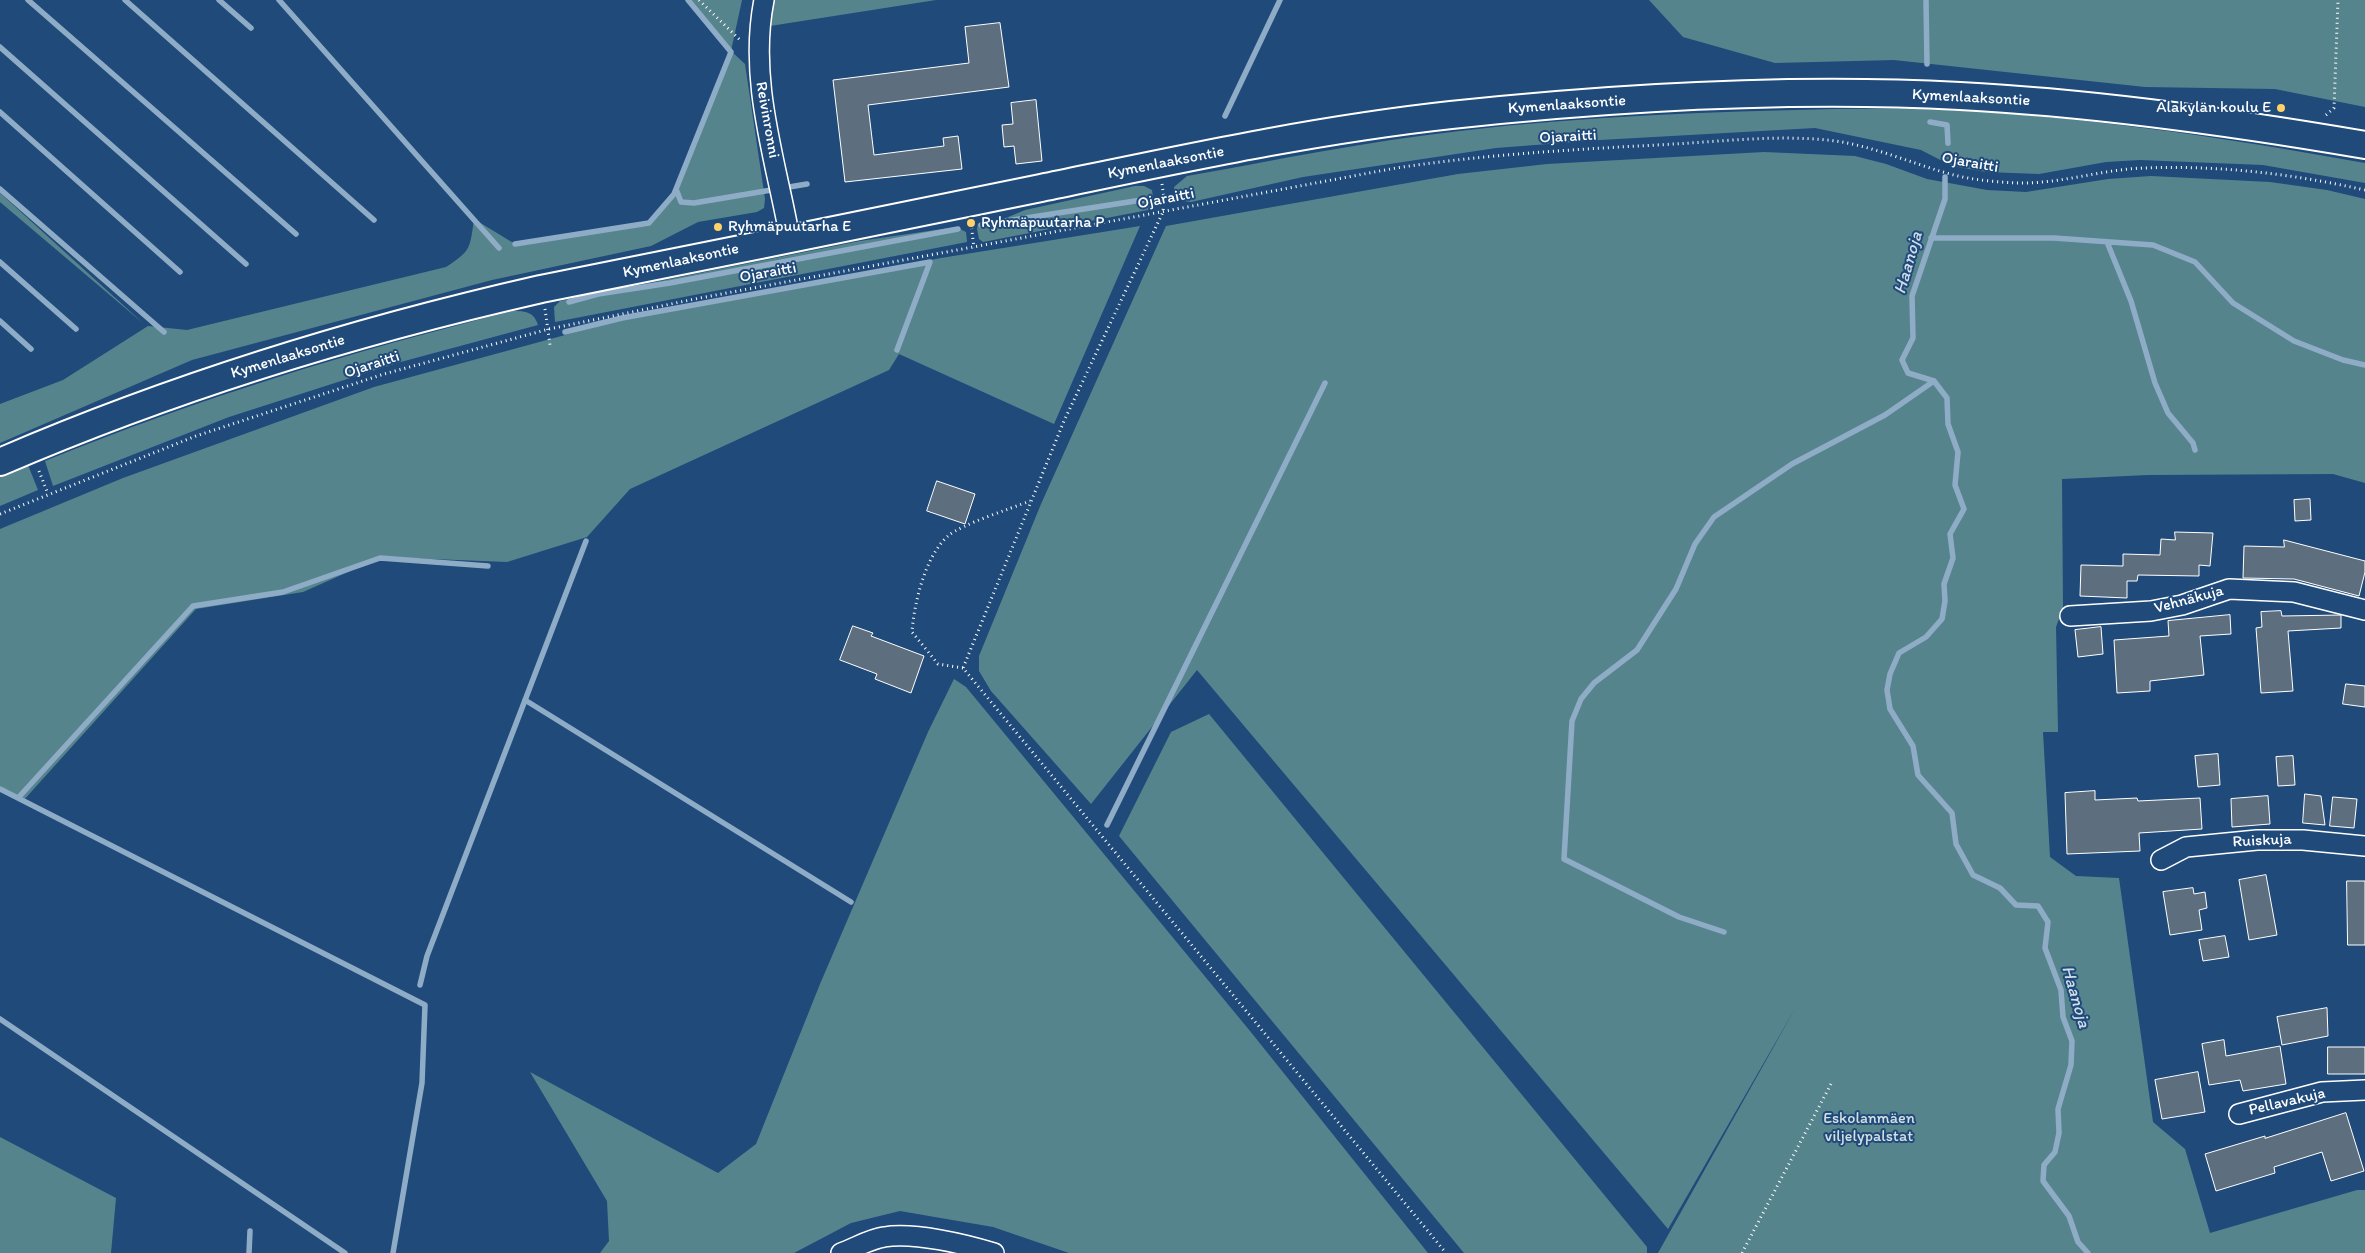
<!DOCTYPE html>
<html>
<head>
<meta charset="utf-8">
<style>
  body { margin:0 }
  canvas { display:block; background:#1f4a7a }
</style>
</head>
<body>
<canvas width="2365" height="1253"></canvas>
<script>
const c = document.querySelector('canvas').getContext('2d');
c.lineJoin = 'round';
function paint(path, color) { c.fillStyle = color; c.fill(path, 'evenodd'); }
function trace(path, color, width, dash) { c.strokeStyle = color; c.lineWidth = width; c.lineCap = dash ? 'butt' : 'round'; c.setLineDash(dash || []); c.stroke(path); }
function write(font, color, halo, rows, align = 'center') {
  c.font = font + ' Itim,sans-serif'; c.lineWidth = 4; c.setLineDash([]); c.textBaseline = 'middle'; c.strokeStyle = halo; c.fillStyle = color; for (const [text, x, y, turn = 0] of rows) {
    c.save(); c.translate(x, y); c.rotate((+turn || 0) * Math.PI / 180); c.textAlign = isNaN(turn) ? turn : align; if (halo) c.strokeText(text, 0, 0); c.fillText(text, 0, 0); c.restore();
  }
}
paint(new Path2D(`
  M 688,0 L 742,0 L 731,51 L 745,64 L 765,199 L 764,208 L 757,212 L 698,222 L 651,246 L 492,280 L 192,360 L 0,443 L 0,404 L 63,380 L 148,326 L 187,330 L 446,267 C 471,251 470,248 474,219 L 515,244 L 649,223 L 674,194 L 731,52 Z
  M 774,0 L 936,0 L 770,26 Z
  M 1649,0 L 2365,0 L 2365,107 L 2275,89 L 2145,87 L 1894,60 L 1775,63 L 1683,37 Z
  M 1834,109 C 1864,109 1895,108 1925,109 C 2072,114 2220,137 2365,163 L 2365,183 L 2263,165 L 2140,160 L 2106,162 L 2039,174 L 1986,172 L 1952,166 L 1921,150 L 1815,128 L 1600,140 L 1496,148 L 1303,177 L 1191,202 L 1176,200 L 1174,187 L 1187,176 C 1277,160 1368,141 1460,131 C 1584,116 1709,112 1834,109 Z
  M 1764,152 L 1855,156 L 1886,164 L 1927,179 L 1987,190 L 2026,192 L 2108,179 L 2151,176 L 2270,182 L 2327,190 L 2365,199 L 2365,483 L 2333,474 L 2148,475 L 2062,479 L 2063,608 L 2056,627 L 2058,732 L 2043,732 L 2050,857 L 2076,876 L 2119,878 L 2153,1122 L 2185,1149 L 2210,1233 L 2357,1190 L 2365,1190 L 2365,1253 L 1658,1253 L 1796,1007 L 1668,1229 L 1197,670 L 1091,804 L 991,691 L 979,671 L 979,656 L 1041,504 L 1166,226 L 1458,174 L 1547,164 Z
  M 1135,186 L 1144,186 L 1152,190 L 1154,204 L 1153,209 L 983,242 L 979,239 L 977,229 L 978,224 L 1006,218 L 1025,210 Z
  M 0,193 L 144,324 L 0,202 Z
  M 1140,226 L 1054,424 L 899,354 L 889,370 L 630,489 L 587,537 L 507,562 L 382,557 L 303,592 L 196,609 L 22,802 L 0,791 L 0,529 L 123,478 L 374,387 L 624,319 L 941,258 Z
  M 956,227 L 966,232 L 967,242 L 555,322 L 554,307 L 560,301 L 860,241 Z
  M 513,311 C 526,311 534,312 538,325 L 397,363 L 229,417 L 53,486 L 45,461 C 197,399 353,351 513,311 Z
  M 28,465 L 38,490 L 0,506 L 0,477 Z
  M 954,679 L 966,687 L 1250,1031 L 1428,1253 L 1069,1253 L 993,1227 L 900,1211 L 851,1223 L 794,1253 L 600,1253 L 609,1241 L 607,1201 L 530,1072 L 718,1173 L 756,1144 L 820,984 L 928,732 Z
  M 1209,714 L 1647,1247 L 1647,1253 L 1464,1253 L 1119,836 L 1171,732 Z
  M 0,1137 L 116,1198 L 111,1253 L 0,1253 Z`), '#56848d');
trace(new Path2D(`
  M 28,0 L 296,234
  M 125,0 L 374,220
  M 219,0 L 251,28
  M 279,0 L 499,248
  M 1926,0 L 1927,64
  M 0,47 L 246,264
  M 0,112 L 180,272
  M 1225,116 L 1280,0
  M 1930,122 L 1947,125 L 1948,143
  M 1945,177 L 1945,199 L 1912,296 L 1913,338 L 1902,360 L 1908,373 L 1934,381 L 1947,398 L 1948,424 L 1958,452 L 1955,485 L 1964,509 L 1950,534 L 1953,558 L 1944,584 L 1945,601 L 1942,619 L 1926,637 L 1899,653 L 1890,674 L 1887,690 L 1890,709 L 1913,746 L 1918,775 L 1952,813 L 1956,844 L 1973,875 L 2000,888 L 2016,905 L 2038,906 L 2048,922 L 2045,948 L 2061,990 L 2063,1017 L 2072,1041 L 2071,1065 L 2058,1109 L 2059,1133 L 2055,1152 L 2044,1165 L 2043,1181 L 2069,1216 L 2078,1242 L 2088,1253
  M 0,189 L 164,332
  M 676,189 L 681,202 L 694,203 L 807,184
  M 981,225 L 1148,199
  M 1931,238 L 2054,238 L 2153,245 L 2195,262 L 2233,303 L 2294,341 L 2343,360 L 2365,365
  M 2107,242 L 2131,301 L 2155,383 L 2168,413 L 2193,443 L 2195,450
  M 515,244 L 649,223 L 674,194 L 731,52 L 688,0
  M 0,262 L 76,329
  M 569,302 L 598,294 L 670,283 L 958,229
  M 0,321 L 31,349
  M 565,332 L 622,318 L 930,262 L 897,350
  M 525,700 L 851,902
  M 0,789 L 425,1005 L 422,1083 L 393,1253
  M 18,798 L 193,606 L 283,592 L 380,558 L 488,566
  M 1107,825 L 1325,383
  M 1724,932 L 1679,917 L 1564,859 L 1572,721 L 1581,699 L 1594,683 L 1637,650 L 1676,589 L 1695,544 L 1714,517 L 1792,464 L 1885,415 L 1934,381
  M 420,985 L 427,956 L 586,541
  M 0,1019 L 345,1253
  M 249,1253 L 250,1231`), '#8facc7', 5.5);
const building = new Path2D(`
  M 1000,23 L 1009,87 L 868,105 L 874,155 L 944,146 L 943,138 L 958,136 L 962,169 L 845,182 L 833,80 L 969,63 L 965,27 Z
  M 1036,100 L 1042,161 L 1016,164 L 1014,146 L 1004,147 L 1002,125 L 1013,124 L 1011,103 Z
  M 937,481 L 975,494 L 965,524 L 927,511 Z
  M 2310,499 L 2311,520 L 2295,521 L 2294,500 Z
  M 2175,532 L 2213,533 L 2210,566 L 2199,565 L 2199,576 L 2138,575 L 2137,581 L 2127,581 L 2127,598 L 2080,596 L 2081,565 L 2123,566 L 2123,554 L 2160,555 L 2161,539 L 2175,540 Z
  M 2284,540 L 2365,561 L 2365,572 L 2359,596 L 2294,579 L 2243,578 L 2244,546 L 2284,547 Z
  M 2281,611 L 2282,616 L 2341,615 L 2341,628 L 2288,631 L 2293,691 L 2261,693 L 2256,628 L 2262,627 L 2261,612 Z
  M 2230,615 L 2231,634 L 2200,636 L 2204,675 L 2150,681 L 2150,691 L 2117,693 L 2114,640 L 2169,636 L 2168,621 Z
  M 853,626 L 873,633 L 871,636 L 924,656 L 911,693 L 875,679 L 877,674 L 840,660 Z
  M 2101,627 L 2103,654 L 2078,657 L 2075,630 Z
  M 2346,684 L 2365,686 L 2365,707 L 2343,704 Z
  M 2218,754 L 2220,785 L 2198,787 L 2195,756 Z
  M 2293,756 L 2295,785 L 2278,786 L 2276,757 Z
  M 2095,791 L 2095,800 L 2137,798 L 2138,801 L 2200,798 L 2202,829 L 2139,833 L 2140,851 L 2067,854 L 2065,793 Z
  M 2305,794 L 2321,796 L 2325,825 L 2303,823 Z
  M 2268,796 L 2270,824 L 2232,827 L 2231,799 Z
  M 2333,797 L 2357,799 L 2354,828 L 2330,826 Z
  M 2266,875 L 2277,935 L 2249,940 L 2239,880 Z
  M 2347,881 L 2365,881 L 2365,945 L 2348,945 Z
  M 2193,888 L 2194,894 L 2205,892 L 2207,908 L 2199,910 L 2202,930 L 2170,935 L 2163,892 Z
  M 2225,936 L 2229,957 L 2203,961 L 2199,940 Z
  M 2327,1008 L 2328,1036 L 2282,1045 L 2277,1017 Z
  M 2224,1040 L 2226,1056 L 2280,1046 L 2286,1084 L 2243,1091 L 2240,1080 L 2209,1085 L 2202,1044 Z
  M 2328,1047 L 2365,1047 L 2365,1074 L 2328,1074 Z
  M 2198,1072 L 2205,1112 L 2162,1119 L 2155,1080 Z
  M 2346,1113 L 2364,1171 L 2331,1181 L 2322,1152 L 2274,1167 L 2275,1173 L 2216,1191 L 2205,1154 L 2265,1136 L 2265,1138 Z`);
paint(building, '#5d6f7e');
trace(building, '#fff', 1);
const street = new Path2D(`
  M 764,0 C 748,81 776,160 790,239
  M 2070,616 L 2151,611 L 2182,605 L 2229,589 L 2294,592 L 2365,610
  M 2161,860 L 2186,847 L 2257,840 L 2303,840 L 2365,846
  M 2239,1114 L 2322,1092 L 2365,1090
  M 841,1253 C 855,1248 870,1239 884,1237 C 914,1232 965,1244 994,1253`);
const secondary = new Path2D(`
  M 0,462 C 174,387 356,331 541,289 C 708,256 874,222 1041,188 C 1177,160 1313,130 1451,115 C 1619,97 1791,87 1960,96 C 2096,103 2231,122 2365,145`);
trace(street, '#fff', 22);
trace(secondary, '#fff', 30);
trace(new Path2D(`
  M 699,0 L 740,40
  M 2326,115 L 2334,108 L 2338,0
  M 1162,184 L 1164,198 L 1163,212 L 1064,421 L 963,668 L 1446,1253
  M 971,223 L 974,248
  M 545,309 L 550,345
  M 39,471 L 48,494
  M 0,514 L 196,436 L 384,374 L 549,329 L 700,298 L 1396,168 C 1488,154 1581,149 1675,144 C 1725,141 1777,135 1827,140 C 1869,144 1910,163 1950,174 C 1972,180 1996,182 2018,183 C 2061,184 2103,169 2145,168 C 2219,165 2293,174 2365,190
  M 963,668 L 938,664 L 912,632 C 914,604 925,556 948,536 C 962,524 1010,509 1030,501
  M 1742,1253 L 1832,1082`), '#fff', 3, [1, 4]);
trace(street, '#1f4a7a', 19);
trace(secondary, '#1f4a7a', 26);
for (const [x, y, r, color] of [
  [2281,108,5,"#ffd166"],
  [971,223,5,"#ffd166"],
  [718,227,5,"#ffd166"]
]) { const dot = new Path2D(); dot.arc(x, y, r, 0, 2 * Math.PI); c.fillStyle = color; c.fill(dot); trace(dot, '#1f4a7a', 2); }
write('16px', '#fff', '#1f4a7a', [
  ["Kymenlaaksontie",1971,98,3],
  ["Kymenlaaksontie",1567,105,-4],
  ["Reivinronni",767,120,80],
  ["Ojaraitti",1568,137,-3],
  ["Kymenlaaksontie",1166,163,-11],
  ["Ojaraitti",1970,163,10],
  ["Ojaraitti",1166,199,-11],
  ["Kymenlaaksontie",681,261,-12],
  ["Ojaraitti",768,273,-10],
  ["Kymenlaaksontie",288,357,-17],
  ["Ojaraitti",372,365,-18],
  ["Vehnäkuja",2189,600,-15],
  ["Ruiskuja",2262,841,-3],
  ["Pellavakuja",2287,1102,-13]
]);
write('16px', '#fff', '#1f4a7a', [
  ["Alakylän koulu E",2271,108,"right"],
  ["Ryhmäpuutarha P",981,223],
  ["Ryhmäpuutarha E",728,227]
], 'left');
write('16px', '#d5e0e2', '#1f4a7a', [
  ["Eskolanmäen",1869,1119],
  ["viljelypalstat",1869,1137]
]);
write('italic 18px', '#d0dce8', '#1f4a7a', [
  ["Haanoja",1909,263,-74],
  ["Haanoja",2075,997,74]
]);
</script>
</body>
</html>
